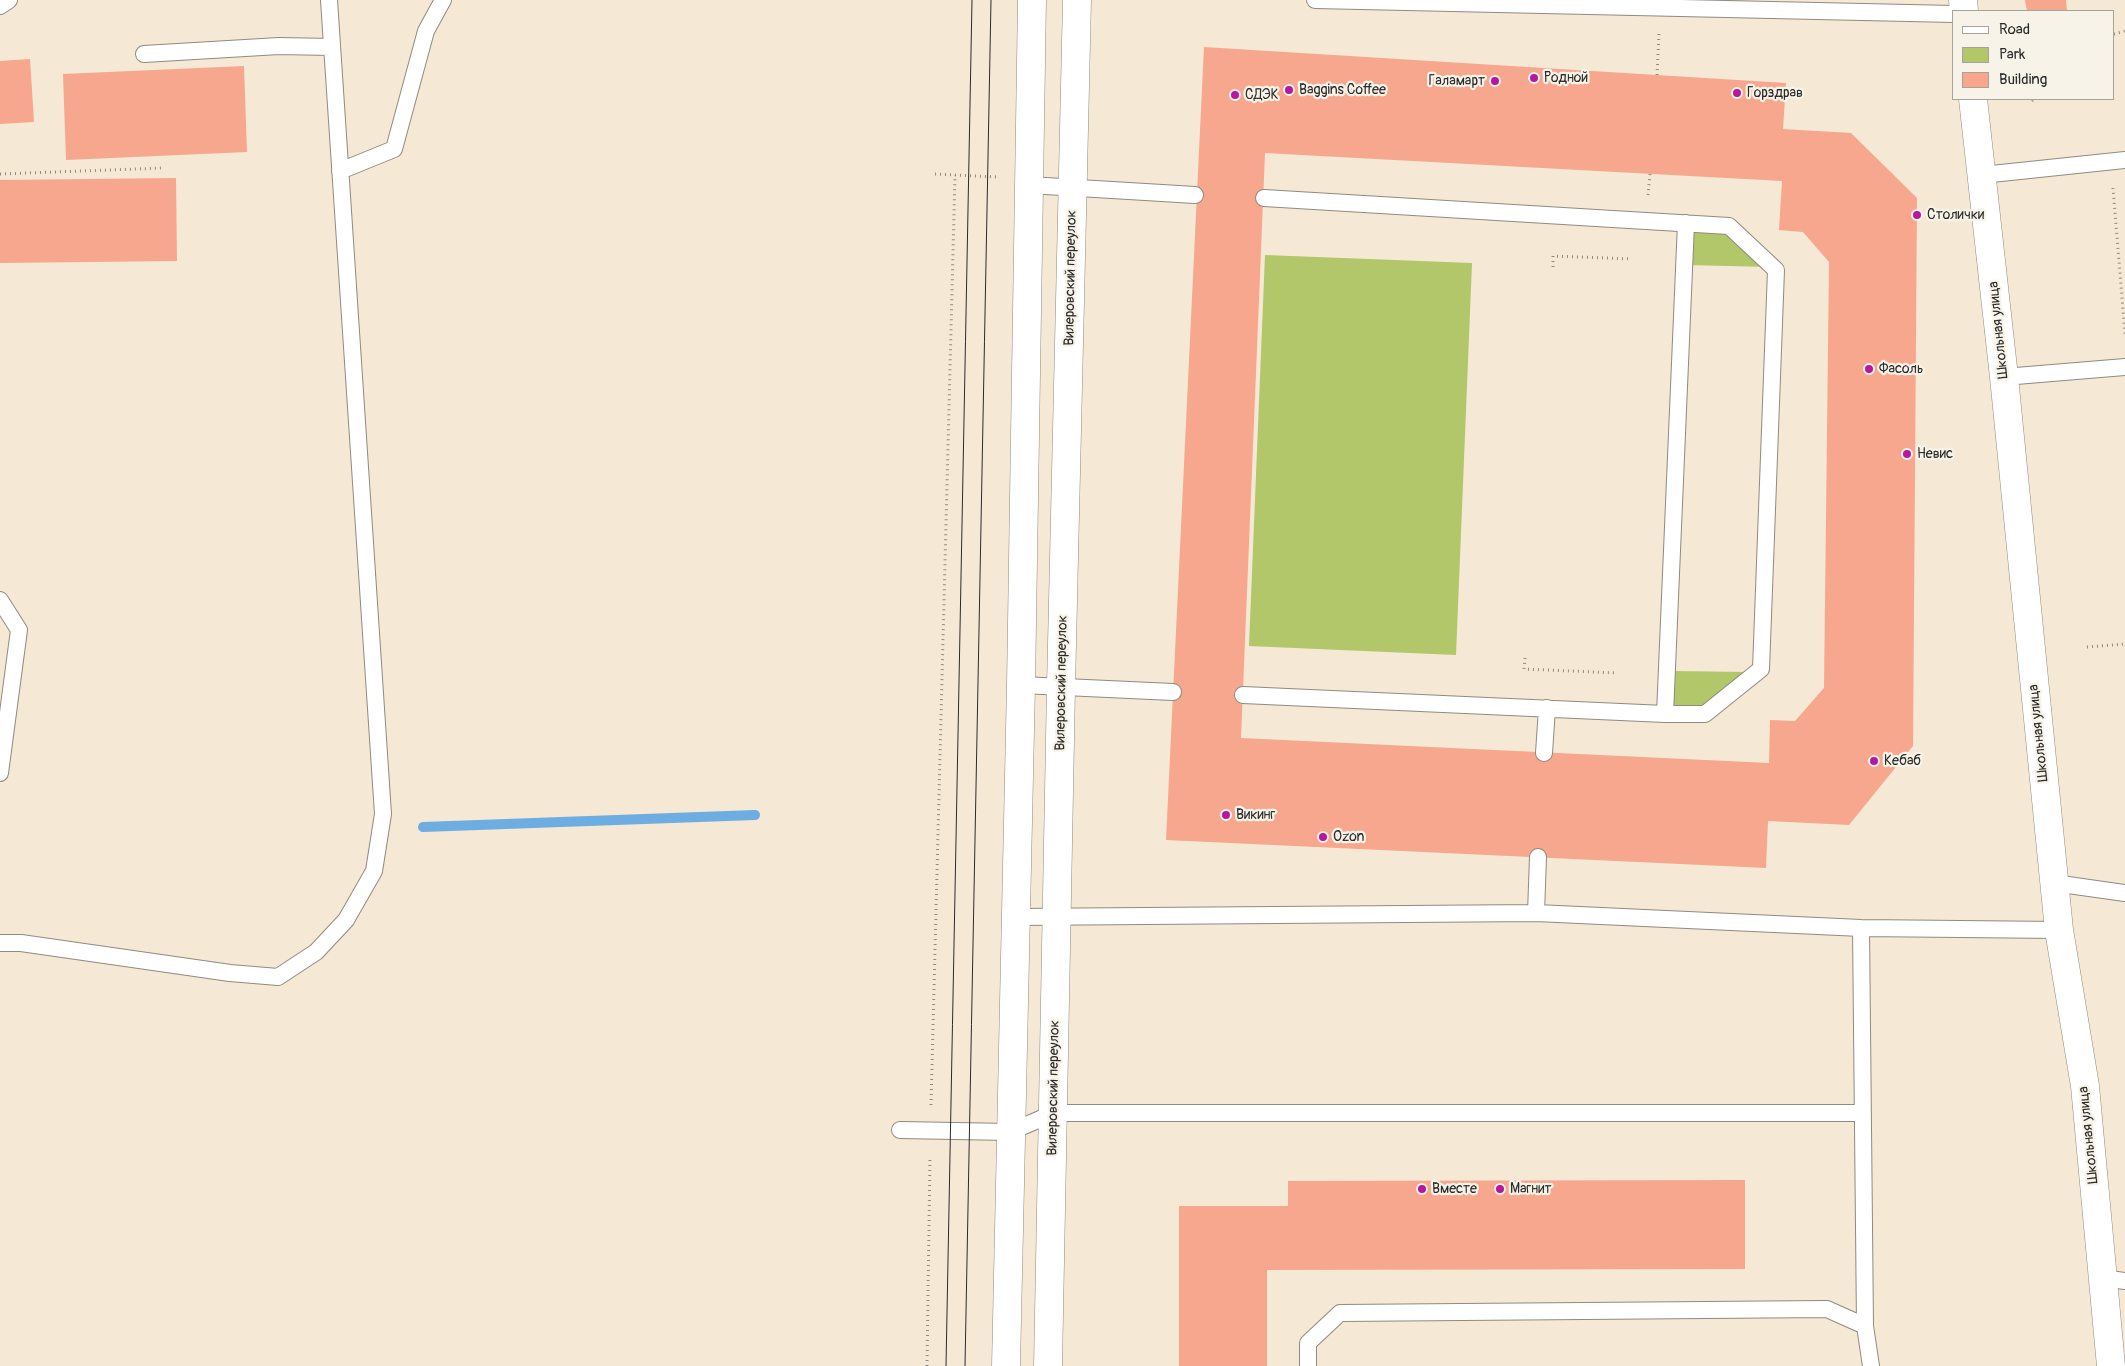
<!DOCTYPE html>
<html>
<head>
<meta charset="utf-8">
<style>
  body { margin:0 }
  #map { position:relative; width:2125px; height:1366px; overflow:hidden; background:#f5e8d5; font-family:Pangolin,sans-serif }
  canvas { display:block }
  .legend { position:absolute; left:1952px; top:10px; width:162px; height:90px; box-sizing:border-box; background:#f7f3e8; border:1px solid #a5a39c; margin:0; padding:6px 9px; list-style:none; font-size:15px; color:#2b2b2b }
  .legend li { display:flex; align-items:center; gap:10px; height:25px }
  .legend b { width:25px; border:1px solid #a5a39c }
</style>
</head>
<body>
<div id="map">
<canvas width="2125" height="1366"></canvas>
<ul class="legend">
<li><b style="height:6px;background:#fff"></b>Road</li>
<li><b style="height:14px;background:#b2c66a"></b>Park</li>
<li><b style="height:14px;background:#f6a78d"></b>Building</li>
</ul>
</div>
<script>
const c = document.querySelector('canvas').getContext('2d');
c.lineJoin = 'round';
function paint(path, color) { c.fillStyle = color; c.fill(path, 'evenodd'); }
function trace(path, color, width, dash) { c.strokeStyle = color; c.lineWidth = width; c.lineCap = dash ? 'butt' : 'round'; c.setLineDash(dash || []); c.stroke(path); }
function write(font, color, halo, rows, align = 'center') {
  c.font = font + ' Pangolin,sans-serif'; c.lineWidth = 4.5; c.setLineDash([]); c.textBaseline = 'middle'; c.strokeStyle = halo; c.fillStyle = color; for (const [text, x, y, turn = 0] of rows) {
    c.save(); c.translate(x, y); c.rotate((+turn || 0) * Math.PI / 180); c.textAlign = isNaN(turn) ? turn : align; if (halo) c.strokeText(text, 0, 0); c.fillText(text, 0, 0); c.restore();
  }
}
paint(new Path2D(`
  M 1690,225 L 1728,228 L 1770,267 L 1687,265 Z
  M 1265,255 L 1472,263 L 1456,655 L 1249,646 Z
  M 1672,671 L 1748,672 L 1701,709 L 1670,709 Z`), '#b2c66a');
trace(new Path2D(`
  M 423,827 L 755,815`), '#6eade1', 10);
paint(new Path2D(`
  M 2025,0 L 2066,0 L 2067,11 L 2027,11 Z
  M 1204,47 L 1786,83 L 1783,129 L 1851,133 L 1917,198 L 1913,746 L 1849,825 L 1768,821 L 1766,868 L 1166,840 ZM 1265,153 L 1782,181 L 1779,230 L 1803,232 L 1829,262 L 1824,688 L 1795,721 L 1770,720 L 1769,763 L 1241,738 Z
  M 30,59 L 34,122 L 0,124 L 0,61 Z
  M 244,66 L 247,152 L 66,160 L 63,74 Z
  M 176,178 L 177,261 L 0,263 L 0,180 Z
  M 1745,1180 L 1745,1269 L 1267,1270 L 1267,1366 L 1179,1366 L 1179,1206 L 1288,1206 L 1288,1181 Z`), '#f6a78d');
const lane = new Path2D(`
  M 1315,0 L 1954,14
  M 0,6 L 9,0
  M 144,54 L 279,46 L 332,47
  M 340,171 L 394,149 L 426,31 L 443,0
  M 1982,175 L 2125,160
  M 1029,185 L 1195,195
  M 2004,377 L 2125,367
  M 0,600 L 19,630 L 0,773
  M 1021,685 L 1173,692
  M 1243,695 L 1665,714 L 1705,714 L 1761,669 L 1776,270 L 1729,226 L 1264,198
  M 1665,714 L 1686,223
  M 1544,753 L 1547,708
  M 2054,883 L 2125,893
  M 1536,913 L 1538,857
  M 1015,917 L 1536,913 L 1861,928 L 2059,930
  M 1861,928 L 1865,1326
  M 0,943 L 21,943 L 230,973 L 278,977 L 316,952 L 346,920 L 374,871 L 383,814 L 329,0
  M 900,1130 L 1010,1132 L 1054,1113 L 1863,1113
  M 2103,1278 L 2125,1281
  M 1308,1366 L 1308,1343 L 1340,1313 L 1827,1309 L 1865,1326 L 1871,1366`);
const street = new Path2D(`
  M 1963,0 L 1964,11
  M 1973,99 L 2004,377 L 2059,930 L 2085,1086 L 2111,1366
  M 1006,1366 L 1021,685 L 1032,0
  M 1048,1366 L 1061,687 L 1077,0`);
trace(lane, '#908a80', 18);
trace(street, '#908a80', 29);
trace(new Path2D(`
  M 2114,34 L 2125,31
  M 1657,75 L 1659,33
  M 2032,101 L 2034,99
  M 0,174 L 163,168
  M 935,174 L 998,177
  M 2113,188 L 2125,334
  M 1648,195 L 1650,174
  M 1553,267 L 1553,256 L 1632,259
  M 2087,647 L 2125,644
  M 1525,658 L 1524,669 L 1617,673
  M 931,1105 L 955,175
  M 927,1366 L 930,1157`), '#908a80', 3, [1, 4]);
trace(lane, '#fff', 16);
trace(street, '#fff', 28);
trace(new Path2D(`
  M 946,1366 L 972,0
  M 965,1366 L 991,0`), '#2b2b2b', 1);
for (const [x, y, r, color] of [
  [1534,78,5,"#b5179e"],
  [1495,81,5,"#b5179e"],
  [1289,90,5,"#b5179e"],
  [1737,93,5,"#b5179e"],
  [1235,95,5,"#b5179e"],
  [1917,215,5,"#b5179e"],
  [1869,369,5,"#b5179e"],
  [1907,454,5,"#b5179e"],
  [1874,761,5,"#b5179e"],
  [1226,815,5,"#b5179e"],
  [1323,837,5,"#b5179e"],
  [1422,1189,5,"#b5179e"],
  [1500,1189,5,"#b5179e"]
]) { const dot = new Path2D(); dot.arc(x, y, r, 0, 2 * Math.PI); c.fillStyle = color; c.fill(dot); trace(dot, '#f7f3e8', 2); }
write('14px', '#2b2b2b', '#f7f3e8', [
  ["Родной",1544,78],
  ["Галамарт",1485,81,"right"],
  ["Baggins Coffee",1299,90],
  ["Горздрав",1747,93],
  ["СДЭК",1245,95],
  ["Столички",1927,215],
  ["Фасоль",1879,369],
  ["Невис",1917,454],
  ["Кебаб",1884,761],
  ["Викинг",1236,815],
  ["Ozon",1333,837],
  ["Вместе",1432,1189],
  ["Магнит",1510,1189]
], 'left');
write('14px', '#2b2b2b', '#f7f3e8', [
  ["Вилеровский переулок",1071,278,-89],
  ["Школьная улица",1999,330,-96],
  ["Вилеровский переулок",1062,683,-89],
  ["Школьная улица",2039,733,-96],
  ["Вилеровский переулок",1054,1088,-89],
  ["Школьная улица",2089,1135,-96]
]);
</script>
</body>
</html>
